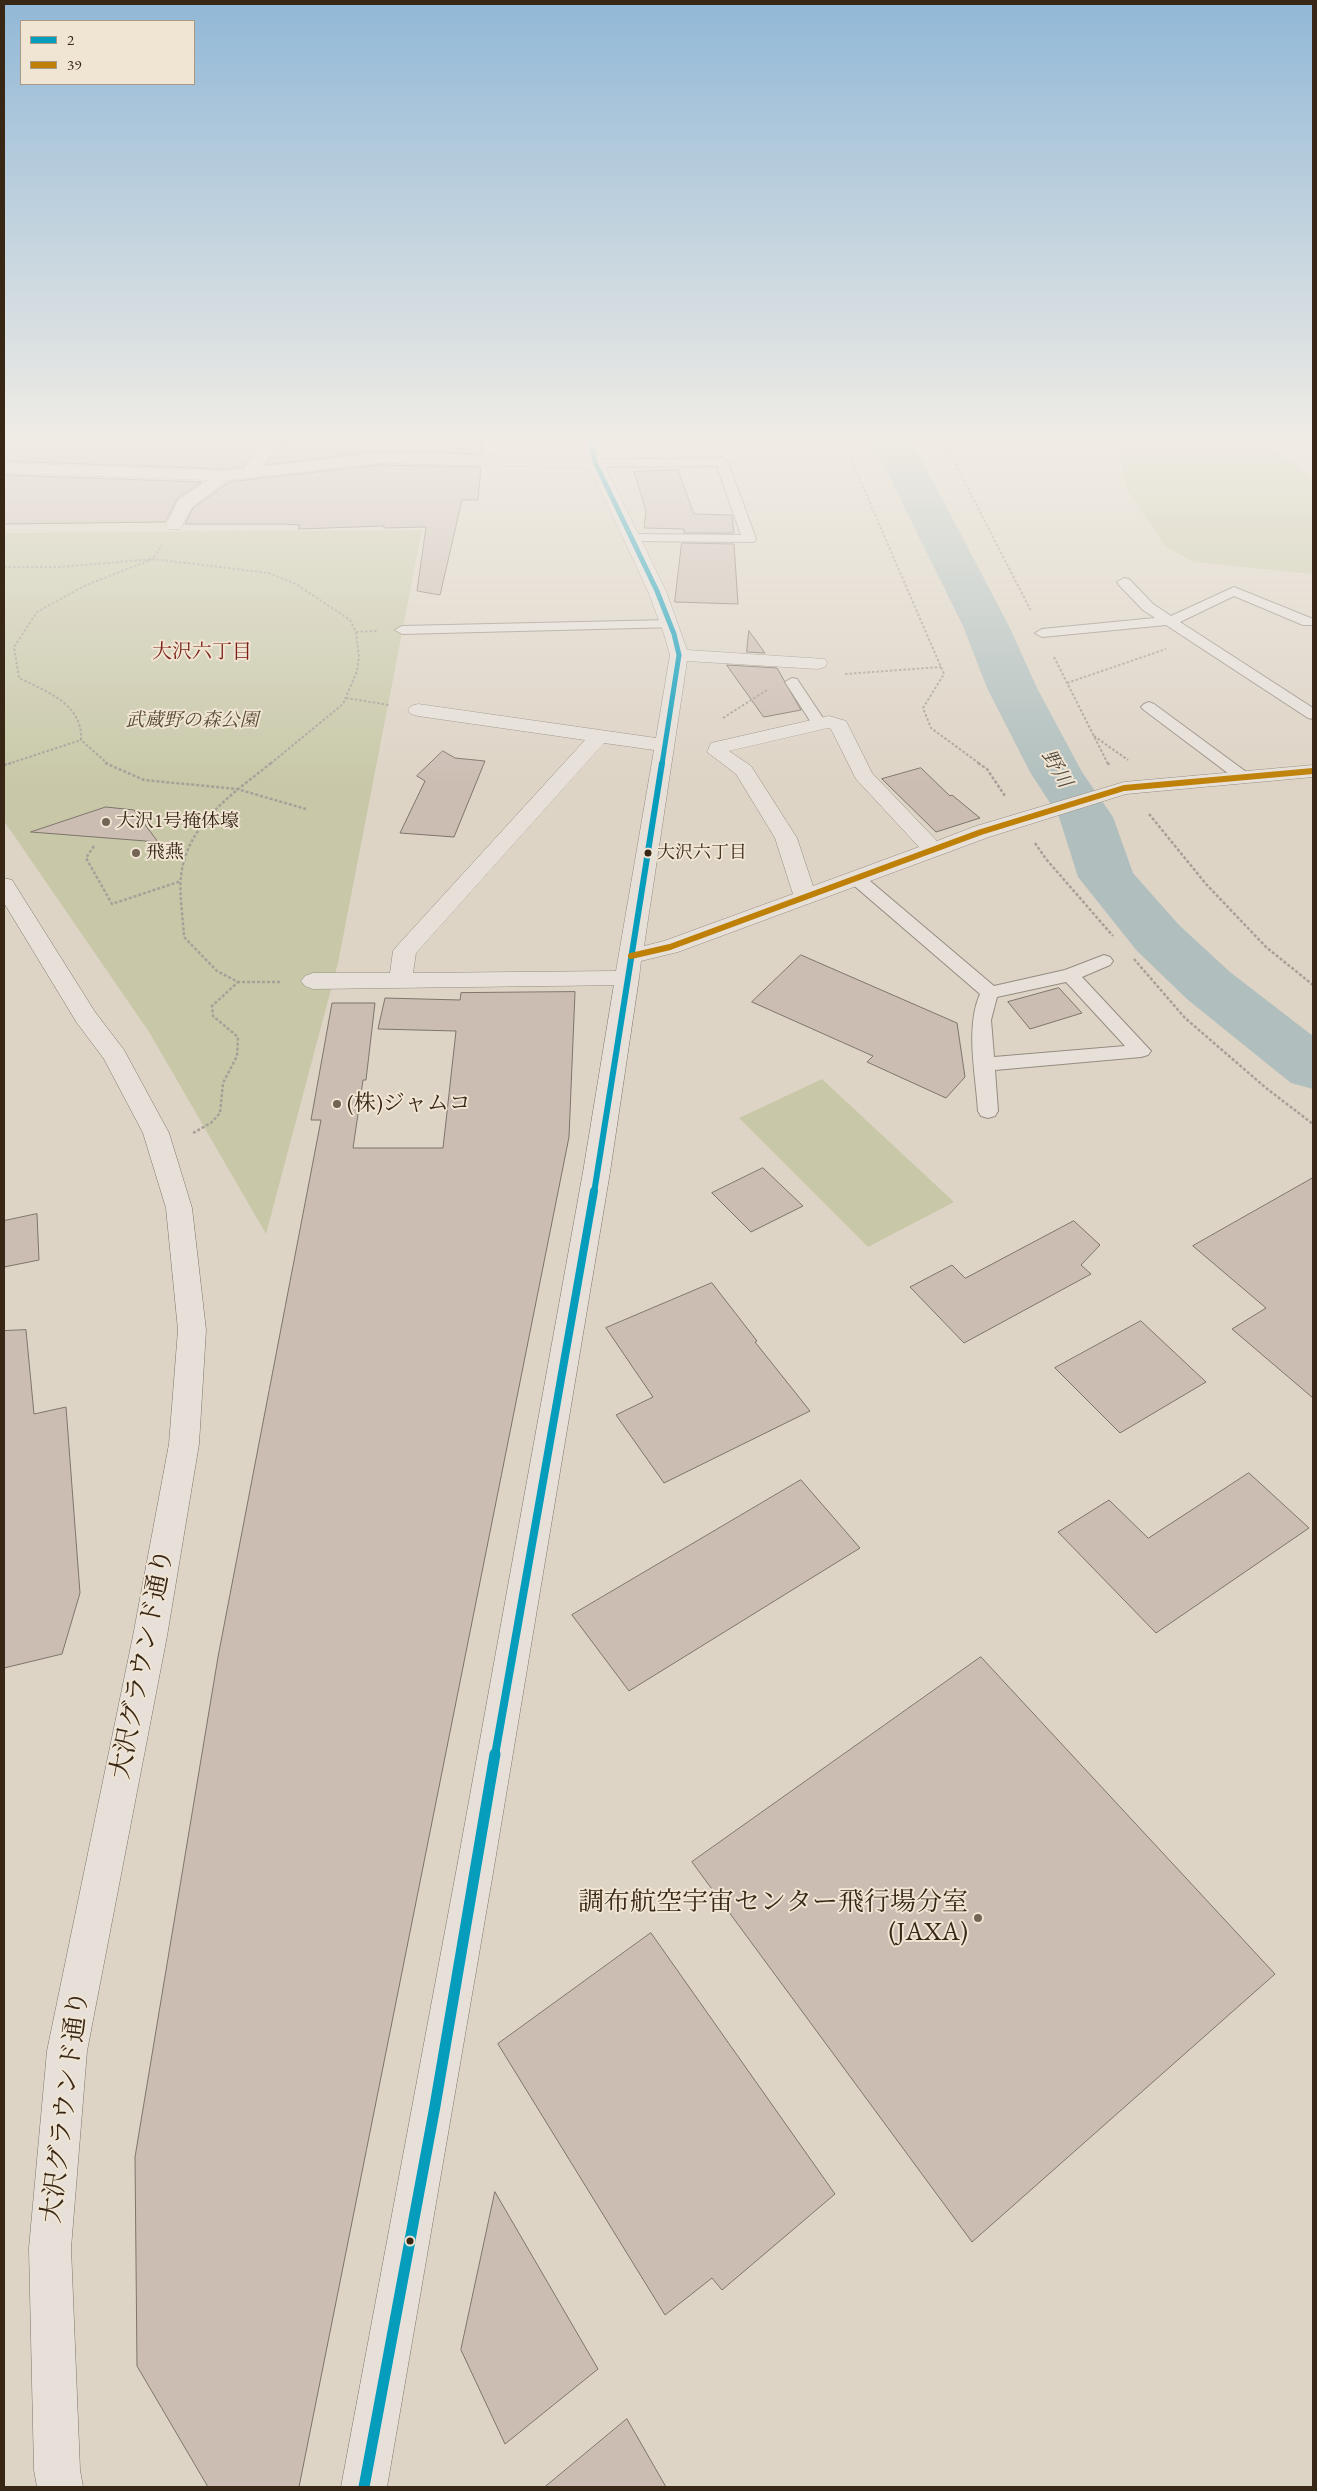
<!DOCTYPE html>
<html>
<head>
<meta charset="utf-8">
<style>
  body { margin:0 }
  #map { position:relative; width:1317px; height:2491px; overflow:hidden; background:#ded4c6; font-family:"EB Garamond",serif }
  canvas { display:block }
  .frame { position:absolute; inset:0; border:5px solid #392716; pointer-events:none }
  .legend { position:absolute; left:20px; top:20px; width:175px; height:65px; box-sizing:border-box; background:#f0e4d3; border:1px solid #a79887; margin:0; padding:6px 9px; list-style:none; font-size:15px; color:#392716 }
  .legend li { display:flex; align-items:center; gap:10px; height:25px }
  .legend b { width:25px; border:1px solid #a79887 }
</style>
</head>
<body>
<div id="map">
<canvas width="1317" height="2491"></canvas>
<div class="frame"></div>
<ul class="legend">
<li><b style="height:6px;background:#069cbc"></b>2</li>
<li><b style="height:6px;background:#be8007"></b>39</li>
</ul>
</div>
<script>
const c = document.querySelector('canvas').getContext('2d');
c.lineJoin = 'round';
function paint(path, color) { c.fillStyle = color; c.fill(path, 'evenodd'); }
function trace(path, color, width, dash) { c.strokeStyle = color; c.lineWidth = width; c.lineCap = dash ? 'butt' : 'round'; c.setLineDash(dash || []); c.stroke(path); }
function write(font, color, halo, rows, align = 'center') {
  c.font = font + ' "EB Garamond","Noto Serif JP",serif'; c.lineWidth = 4; c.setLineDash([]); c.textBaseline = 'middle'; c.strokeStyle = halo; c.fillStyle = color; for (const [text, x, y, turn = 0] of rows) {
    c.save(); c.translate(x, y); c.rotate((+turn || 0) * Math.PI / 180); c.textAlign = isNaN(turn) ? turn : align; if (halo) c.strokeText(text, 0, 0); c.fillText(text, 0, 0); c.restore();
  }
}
paint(new Path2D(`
  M 1114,436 L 1278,436 L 1265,439 L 1313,481 L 1313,574 L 1194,562 L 1166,547 L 1128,492 Z
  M 422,530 L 338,963 L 266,1234 L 149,1032 L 4,821 L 4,533 Z
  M 822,1079 L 954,1202 L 868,1247 L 739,1118 Z`), '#c8c8a8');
paint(new Path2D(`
  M 869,436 L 909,436 L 1009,626 L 1037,688 L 1082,772 L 1113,817 L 1133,873 L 1179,925 L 1230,972 L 1313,1036 L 1313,1089 L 1291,1083 L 1188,1000 L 1137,951 L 1078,877 L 1059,817 L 1030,772 L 987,688 L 963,626 Z`), '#b0bfbe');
const building = new Path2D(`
  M 4,436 L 170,436 L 240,439 L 242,436 L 265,436 L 244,467 L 224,469 L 4,461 Z
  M 285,436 L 428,436 L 484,438 L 483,454 L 379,451 L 266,465 Z
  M 379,465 L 481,467 L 478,500 L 462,500 L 440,595 L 417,591 L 426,527 L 384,528 L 384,526 L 298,529 L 300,525 L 284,524 L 185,524 L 193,508 L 229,482 Z
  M 678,470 L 694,514 L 732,515 L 734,533 L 684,533 L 684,529 L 644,528 L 646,511 L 634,472 Z
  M 4,475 L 202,482 L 178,498 L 165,522 L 4,524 Z
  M 682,543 L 734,544 L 738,604 L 675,602 Z
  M 749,631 L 765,653 L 747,652 Z
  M 727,665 L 777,668 L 801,710 L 764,717 Z
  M 443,751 L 455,758 L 485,761 L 454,837 L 400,833 L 425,781 L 417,776 Z
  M 921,768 L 950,796 L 952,795 L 980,818 L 936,832 L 882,779 Z
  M 106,807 L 134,810 L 158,842 L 31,832 Z
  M 801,955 L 957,1023 L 965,1077 L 946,1098 L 867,1062 L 873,1056 L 752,1002 Z
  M 1059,988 L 1082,1013 L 1030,1029 L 1008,1002 Z
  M 575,992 L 569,1137 L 299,2487 L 208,2487 L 137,2366 L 135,2157 L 218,1657 L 321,1120 L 311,1120 L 332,1003 L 375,1003 L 366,1080 L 363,1080 L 353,1148 L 443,1148 L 456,1031 L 378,1029 L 385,998 L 460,1000 L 461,993 Z
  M 763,1168 L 803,1206 L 751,1232 L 712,1193 Z
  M 1313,1178 L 1313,1398 L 1232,1329 L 1266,1308 L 1193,1246 Z
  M 37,1214 L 39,1260 L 4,1267 L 4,1221 Z
  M 1074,1221 L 1100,1245 L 1081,1265 L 1091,1274 L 964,1343 L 910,1287 L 952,1265 L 965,1278 Z
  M 712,1283 L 757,1341 L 755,1342 L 810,1411 L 664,1483 L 616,1415 L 653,1397 L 606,1328 Z
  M 1141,1321 L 1206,1382 L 1120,1433 L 1055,1368 Z
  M 26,1330 L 34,1414 L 66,1407 L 80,1593 L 62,1654 L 4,1668 L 4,1331 Z
  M 1249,1473 L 1309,1528 L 1156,1633 L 1058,1532 L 1109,1500 L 1148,1538 Z
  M 801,1480 L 860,1548 L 629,1691 L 572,1615 Z
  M 981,1657 L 1275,1974 L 972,2242 L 692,1862 Z
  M 651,1933 L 835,2194 L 722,2290 L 712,2278 L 665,2315 L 498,2044 Z
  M 495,2192 L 598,2369 L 505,2444 L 461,2350 Z
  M 627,2419 L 666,2487 L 545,2487 Z`);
paint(building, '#ccbdb3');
trace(building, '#7d756b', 1);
const lane = new Path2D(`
  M 722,458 L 728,462 L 756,539 L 754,542 L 626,541 L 624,538 L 626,535 L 631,534 L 741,535 L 717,466 L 596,467 L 590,463 L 596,459 Z
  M 1124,578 L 1129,579 L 1153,604 L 1171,616 L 1234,587 L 1313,619 L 1313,625 L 1303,625 L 1234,596 L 1180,622 L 1313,708 L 1313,719 L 1308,718 L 1166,625 L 1042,637 L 1035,633 L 1042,629 L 1155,618 L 1143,610 L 1119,585 L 1117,582 Z
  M 670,620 L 677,624 L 675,627 L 402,634 L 395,630 L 402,626 Z
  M 792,678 L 797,679 L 827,724 L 824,727 L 819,729 L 814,727 L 785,682 Z
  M 1149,702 L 1154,704 L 1249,774 L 1251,777 L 1249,780 L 1237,780 L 1144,710 L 1141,707 L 1144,704 Z
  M 857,874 L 863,875 L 994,986 L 1065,970 L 1104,955 L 1110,957 L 1113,961 L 1110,965 L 1082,977 L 1151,1051 L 1148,1055 L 1141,1057 L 995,1070 L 998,1111 L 995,1116 L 988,1118 L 981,1116 L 978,1111 C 976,1075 965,1028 980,994 L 851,883 L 848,879 L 851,875 ZM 1066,982 L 1125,1046 L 994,1057 L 991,1020 L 997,997 Z`);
const street = new Path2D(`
  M 267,436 L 283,436 L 262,467 L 379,453 L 586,458 L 582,436 L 598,436 L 603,462 L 666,591 L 687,650 L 825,659 L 827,663 L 825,667 L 818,669 L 687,661 L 644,946 L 664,941 L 793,894 L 775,838 L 736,774 L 707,752 L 711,743 L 829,716 L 846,721 L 872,773 L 937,841 L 973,827 L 1124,782 L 1313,765 L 1313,777 L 1126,794 L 989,837 L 678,952 L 641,961 L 639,978 L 635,983 L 627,985 L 313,989 L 305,986 L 301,981 L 305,976 L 313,973 L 390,973 L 393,951 L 397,946 L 585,740 L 418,716 L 411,714 L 408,710 L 411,706 L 418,704 L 656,738 L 670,655 L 664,634 L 648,591 L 590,468 L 379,463 L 228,480 L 192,507 L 180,529 L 168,529 L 166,525 L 179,500 L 208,480 L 4,473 L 4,463 L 224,471 L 245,469 ZM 828,728 L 831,729 L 856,779 L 919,847 L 813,886 L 797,838 L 751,766 L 729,751 ZM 604,743 L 654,750 L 616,971 L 413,973 L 416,953 Z`);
const secondary = new Path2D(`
  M 4,878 L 12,880 L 95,1012 L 124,1050 L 169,1133 L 192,1208 L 206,1330 L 199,1444 L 167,1636 L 87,2051 L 71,2248 L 80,2470 L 83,2487 L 37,2487 L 34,2470 L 29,2248 L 47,2051 L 133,1636 L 169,1444 L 178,1330 L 166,1208 L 143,1133 L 104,1059 L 77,1023 L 4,903 Z
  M 627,971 L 635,973 L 639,978 L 610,1172 L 494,1867 L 387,2487 L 341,2487 L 457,1867 L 583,1172 L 615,978 L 619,973 Z`);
trace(lane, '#958c82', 2);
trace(street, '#958c82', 1);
trace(secondary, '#7d756b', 1);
trace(new Path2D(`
  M 841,436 L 944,674 L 923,708 L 931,728 L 980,764
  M 941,436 L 1031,611
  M 4,567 L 60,567 L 153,559 L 269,573 L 296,584 L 350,620 L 356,632 L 359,657 L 357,671 L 343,704 L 270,764
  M 356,632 L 377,631
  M 1054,657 L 1108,764
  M 845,674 L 941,667
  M 1067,683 L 1166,649
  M 346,698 L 389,705
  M 723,718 L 767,690
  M 1094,736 L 1128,760
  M 8,764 L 81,740
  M 108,764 L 81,740 C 83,704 47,692 19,678 L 14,647 L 37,612 L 86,585 L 153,559 L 162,545`), '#a7a099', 2, [2.5, 2]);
trace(new Path2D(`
  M 105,763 L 144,780 L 237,789 L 306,809
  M 271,763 C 234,793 187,823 181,876 C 179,895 183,917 184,937 L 217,971 L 238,982 L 280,982
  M 978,763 L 987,769 L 1005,796
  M 1108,763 L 1109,765
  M 4,765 L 11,763
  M 1149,814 L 1206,884 L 1266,947 L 1313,985
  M 1035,843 L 1046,859 L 1113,936
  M 94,846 L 86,858 L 112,904 L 181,881
  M 1134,959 L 1185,1018 L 1266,1088 L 1313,1124
  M 193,1133 L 211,1123 L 220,1113 L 223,1083 L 237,1056 L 238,1037 L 213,1016 L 212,1006 L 238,982`), '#a7a099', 2.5, [3, 2]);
paint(lane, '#e6e0d9');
paint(street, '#e6e0d9');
paint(secondary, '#e6e0d9');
trace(new Path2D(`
  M 590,436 L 595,462 L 657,591 L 674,634 L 679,655 L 662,764`), '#069cbc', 5);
trace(new Path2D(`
  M 594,1193 L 662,763`), '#069cbc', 6);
trace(new Path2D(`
  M 495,1755 L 594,1191`), '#069cbc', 8);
trace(new Path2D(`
  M 364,2487 L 435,2106 L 495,1754`), '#069cbc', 11);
trace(new Path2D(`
  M 631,956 L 670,947 L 981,832 L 1124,788 L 1313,771`), '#be8007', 6);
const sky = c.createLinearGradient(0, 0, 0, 785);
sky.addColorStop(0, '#91b8d7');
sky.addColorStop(0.56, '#f0ece5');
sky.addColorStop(1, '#f0ece500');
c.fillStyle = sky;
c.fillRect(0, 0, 1317, 785);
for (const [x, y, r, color] of [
  [106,822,5,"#736454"],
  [136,853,5,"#736454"],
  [648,853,4.5,"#392716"],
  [337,1104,5,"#736454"],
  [978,1918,5,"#736454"],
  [410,2241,4.5,"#392716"]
]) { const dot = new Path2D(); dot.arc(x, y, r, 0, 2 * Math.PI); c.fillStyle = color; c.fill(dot); trace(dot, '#f0e4d3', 2); }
write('18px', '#392716', '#f0e4d3', [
  ["大沢六丁目",657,853]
], 'left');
write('italic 19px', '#584d34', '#f0e4d3', [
  ["武蔵野の森公園",192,721]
]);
write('19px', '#392716', '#f0e4d3', [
  ["大沢1号掩体壕",116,822],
  ["飛燕",146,853]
], 'left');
write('20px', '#7a1f14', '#f0e4d3', [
  ["大沢六丁目",202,653]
]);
write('italic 20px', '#524b3f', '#f0e4d3', [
  ["野川",1056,769,60]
]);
write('22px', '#392716', '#f0e4d3', [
  ["(株)ジャムコ",347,1104]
], 'left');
write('26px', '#392716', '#f0e4d3', [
  ["大沢グラウンド通り",143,1664,-79],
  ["大沢グラウンド通り",66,2107,-83]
]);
write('26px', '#392716', '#f0e4d3', [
  ["調布航空宇宙センター飛行場分室",968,1903],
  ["(JAXA)",968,1933]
], 'right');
</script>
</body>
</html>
